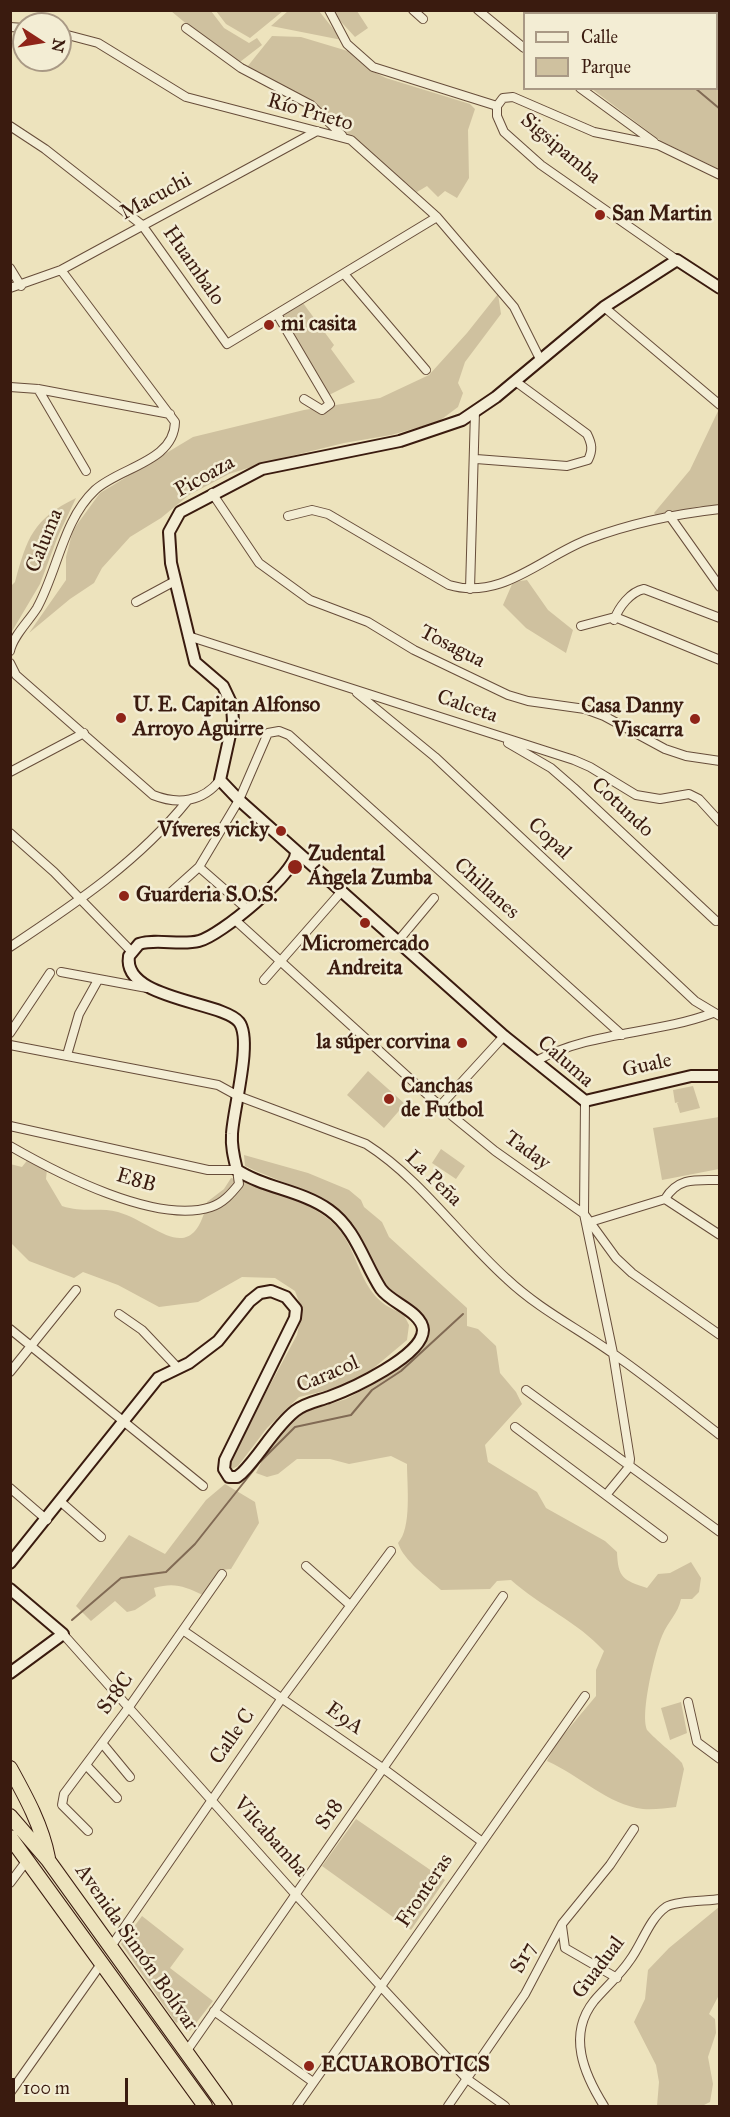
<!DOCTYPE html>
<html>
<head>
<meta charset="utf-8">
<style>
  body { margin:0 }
  #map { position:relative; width:730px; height:2117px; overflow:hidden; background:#ede3bd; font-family:"IM FELL Great Primer",serif }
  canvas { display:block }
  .frame { position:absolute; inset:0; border:12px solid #3a1b0f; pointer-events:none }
  .legend { position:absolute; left:523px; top:12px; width:195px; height:78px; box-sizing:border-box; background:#f3edd4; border:2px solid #a99985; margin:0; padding:8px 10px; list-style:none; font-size:18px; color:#3a1b0f }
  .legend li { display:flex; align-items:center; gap:12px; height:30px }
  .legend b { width:30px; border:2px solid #a99985 }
  .north { position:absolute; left:12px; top:12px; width:60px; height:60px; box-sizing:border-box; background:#f3edd4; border:2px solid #a99985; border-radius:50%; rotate:102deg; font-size:16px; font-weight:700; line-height:24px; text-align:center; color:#3a1b0f }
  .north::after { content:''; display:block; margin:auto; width:21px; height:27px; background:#8f2418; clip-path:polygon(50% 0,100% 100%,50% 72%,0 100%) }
  .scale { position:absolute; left:12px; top:2078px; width:116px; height:27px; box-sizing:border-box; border:3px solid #3a1b0f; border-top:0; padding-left:8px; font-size:18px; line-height:21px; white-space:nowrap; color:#3a1b0f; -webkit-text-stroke:4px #f3edd4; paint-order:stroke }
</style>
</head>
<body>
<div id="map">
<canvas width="730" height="2117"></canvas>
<div class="frame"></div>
<ul class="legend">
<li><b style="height:8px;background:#f3edd4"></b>Calle</li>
<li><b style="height:16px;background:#cfc19f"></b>Parque</li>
</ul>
<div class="north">N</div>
<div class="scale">100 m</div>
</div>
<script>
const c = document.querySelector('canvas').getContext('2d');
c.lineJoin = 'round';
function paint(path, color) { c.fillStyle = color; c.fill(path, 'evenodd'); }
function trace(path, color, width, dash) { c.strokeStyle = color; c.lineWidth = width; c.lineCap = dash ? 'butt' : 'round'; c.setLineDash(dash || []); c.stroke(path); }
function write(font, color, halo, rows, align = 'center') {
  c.font = font + ' "IM FELL Great Primer",serif'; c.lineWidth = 5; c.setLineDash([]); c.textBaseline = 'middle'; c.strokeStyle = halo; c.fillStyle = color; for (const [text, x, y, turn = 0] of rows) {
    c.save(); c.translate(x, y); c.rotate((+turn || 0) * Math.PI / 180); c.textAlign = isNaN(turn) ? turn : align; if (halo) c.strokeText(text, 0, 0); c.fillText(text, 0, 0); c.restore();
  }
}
paint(new Path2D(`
  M 171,11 L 211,11 L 224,28 L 249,43 L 257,38 L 262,45 L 236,65 Z
  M 216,11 L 283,11 L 250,38 L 226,24 Z
  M 288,11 L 319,11 L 342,40 L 271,26 Z
  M 331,11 L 357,11 L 368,28 L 355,37 Z
  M 272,36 L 301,37 L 351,52 L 368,69 L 386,78 L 470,104 L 475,109 L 468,130 L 469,178 L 457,198 L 445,191 L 438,197 L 427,186 L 417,192 L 353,138 L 335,132 L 313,113 L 243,72 Z
  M 717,76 L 720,79 L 719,169 L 661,141 L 592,89 L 716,88 Z
  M 498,294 L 501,314 L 465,362 L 458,383 L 463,393 L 458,407 L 438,422 L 391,435 L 344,443 L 267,462 L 229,474 L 189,495 L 161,518 L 130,537 L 102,568 L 94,583 L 70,599 L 29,633 L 66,580 L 66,557 L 73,530 L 100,493 L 193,437 L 304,410 L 380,398 L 429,375 L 467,333 Z
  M 303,303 L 334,345 L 331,349 L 355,382 L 329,395 L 280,316 Z
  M 719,409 L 719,506 L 700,506 L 656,516 L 654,513 L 690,470 Z
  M 76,498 L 58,536 L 40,584 L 11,633 L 11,586 L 15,582 C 27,538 33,519 76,498 Z
  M 527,580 L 548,610 L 573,630 L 566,653 L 526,628 L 503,605 L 513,582 Z
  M 368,1071 L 405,1104 L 384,1128 L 347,1095 Z
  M 693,1086 L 700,1108 L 680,1113 L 677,1103 L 679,1102 L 675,1103 L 673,1090 Z
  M 719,1117 L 719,1169 L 662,1180 L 653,1128 Z
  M 441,1149 L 465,1166 L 456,1179 L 432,1163 Z
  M 244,1155 L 308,1173 L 349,1190 L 361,1200 L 364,1207 L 382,1222 L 389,1237 L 467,1308 L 467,1326 L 478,1329 L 496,1346 L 500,1373 L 516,1392 L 522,1404 L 485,1445 L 488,1462 L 537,1492 L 546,1508 L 605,1541 L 617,1552 C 618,1578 623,1580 647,1588 L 658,1574 L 670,1573 L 691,1562 L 701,1578 L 699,1592 L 692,1599 L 681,1599 C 678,1614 668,1621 662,1636 C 655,1652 639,1718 648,1731 C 655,1739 674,1754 682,1763 L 684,1769 L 676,1807 C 666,1808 654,1810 643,1809 C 608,1805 579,1775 547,1761 L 555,1745 L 596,1696 L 596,1670 L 604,1651 C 578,1622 540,1606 511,1580 L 497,1581 L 490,1589 L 441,1590 C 427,1577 404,1561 398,1543 C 412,1528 407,1485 407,1464 L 391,1456 L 349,1464 L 330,1459 L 297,1459 L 278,1474 L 267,1477 L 256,1473 L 269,1446 L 298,1414 L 346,1399 L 390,1375 L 430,1335 C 421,1304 408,1312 391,1293 C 374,1273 368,1246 353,1224 C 333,1197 276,1181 245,1166 Z
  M 29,1158 L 47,1169 L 46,1179 L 62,1206 C 83,1213 99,1207 118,1212 C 156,1223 192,1270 207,1202 L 224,1189 L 231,1178 C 260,1183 319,1205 338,1228 C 362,1257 359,1300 403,1313 L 409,1325 L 407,1340 L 369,1372 L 337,1388 L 299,1397 L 267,1428 L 238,1466 L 232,1469 L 228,1463 L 297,1335 L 302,1310 L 295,1291 L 275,1278 L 242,1277 L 198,1302 L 159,1307 L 118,1285 L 83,1272 L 74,1278 L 29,1261 L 11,1243 L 10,1164 L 22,1167 Z
  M 225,1484 L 255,1502 L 259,1523 L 231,1569 L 221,1570 L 203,1595 C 184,1586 174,1582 154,1588 L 156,1596 L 135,1610 L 127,1612 L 115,1601 L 91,1621 L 76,1606 L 129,1535 L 165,1554 L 206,1500 Z
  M 681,1702 L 687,1733 L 670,1740 L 661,1708 Z
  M 356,1819 L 445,1880 L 411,1930 L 322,1866 Z
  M 719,1907 L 719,1995 L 709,2014 L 715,2019 L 716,2033 L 708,2057 L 713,2084 L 710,2102 L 702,2106 L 657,2106 L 659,2082 L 656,2065 L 634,2022 L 645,1999 L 648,1970 L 669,1948 Z
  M 142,1916 L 184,1949 L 170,1968 L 213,2001 L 190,2031 L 181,2020 L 176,2023 L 121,1944 Z`), '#cfc19f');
trace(new Path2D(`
  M 602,10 L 606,14
  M 695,88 L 720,109
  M 72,1620 L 121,1578 L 166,1572 L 195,1544 L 260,1462 L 295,1427 L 351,1415 L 372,1390 L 401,1371 L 463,1314`), '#816a54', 2);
const street = new Path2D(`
  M 329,10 L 347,44 L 373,67 L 497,106
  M 413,10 L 423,19
  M 478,10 L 524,48
  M 632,10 L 635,14
  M 663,14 L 667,10
  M 10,27 L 24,28
  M 186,28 L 241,68 L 311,105 L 342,135
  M 60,33 L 98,43 L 186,97 L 351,140 L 437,217 L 514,307 L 540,359
  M 580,88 L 654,142
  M 497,106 L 497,116 L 504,132 L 541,165 L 677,260
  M 497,106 L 503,98 L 513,97 L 594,132 L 658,145 L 720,175
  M 10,126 L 45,149 L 142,225 L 227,344 L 437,217
  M 10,268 L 21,286
  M 345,275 L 426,370
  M 10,288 L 61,270 L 317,131
  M 604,307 L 720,405
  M 277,314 L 330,404 L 322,410 L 304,399
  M 10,387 L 38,389 L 170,414
  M 38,389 L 86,471
  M 476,459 L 567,466 L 588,460 C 593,450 592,444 587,434 L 515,381
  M 212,493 L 259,563 L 310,600 L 368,622 L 414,650 L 508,695 L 528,701 L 585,709 L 604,716 L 665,749 L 686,756 L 720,761
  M 669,515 L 720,587
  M 288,516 L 312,510 L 328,514 L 449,585 C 502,601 543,556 589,539 C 632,523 675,514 720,509
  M 470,589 L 475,411
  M 136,602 L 175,581
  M 614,620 C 619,607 630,592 644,589 L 720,618
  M 581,626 L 615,617 L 720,660
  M 188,636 L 574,760 L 590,767 L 636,795 L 660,799 L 689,794 L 699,799 L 720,822
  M 10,651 C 13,636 29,621 37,608 C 58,570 63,520 95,490 C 120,467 174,462 175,422 L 61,270
  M 10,663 L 16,675 L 153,795 C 178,805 203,802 220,780
  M 357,693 L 435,757 L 695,1001 L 720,1016
  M 508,743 L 551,768 L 574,788 L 716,921
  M 10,772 L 84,733
  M 10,833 L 54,872 L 131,951
  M 199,867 L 247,909
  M 169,894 L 199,867 L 239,800 L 268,733 L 279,731 L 289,735 L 622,1035
  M 234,919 L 440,1106 L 495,1151 L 584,1214 L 616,1258 L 632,1273 L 720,1335
  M 398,941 L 434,898
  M 10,947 C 75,904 139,861 188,800
  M 61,972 L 147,988
  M 264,980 L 342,891
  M 10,1033 L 50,973
  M 10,1045 L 218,1085 L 238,1096 L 366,1144 C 421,1179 459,1236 507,1279 C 540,1310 579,1329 615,1355 C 651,1380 685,1408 720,1435
  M 67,1055 L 79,1014 L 98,980
  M 536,1061 C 591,1031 654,1035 713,1013
  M 585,1101 L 584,1214 L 613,1353 L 630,1459 L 629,1467 L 606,1495
  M 440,1106 L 504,1036
  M 10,1126 L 208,1170 L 237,1170 L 239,1184 C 231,1194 223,1203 211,1207 C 156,1225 57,1173 10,1146
  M 665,1199 C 678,1177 696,1180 720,1180
  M 590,1222 L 665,1199 L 720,1235
  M 119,1314 L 142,1330 L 178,1368
  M 10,1329 L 203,1486
  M 10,1372 L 76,1290
  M 526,1390 L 720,1532
  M 515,1427 L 663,1538
  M 10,1488 L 47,1520
  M 61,1502 L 101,1537
  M 306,1566 L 350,1605
  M 184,1631 L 384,1769 L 481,1841
  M 63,1634 L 296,1895 L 467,2079 L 505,2106
  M 688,1702 L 697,1742 L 720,1759
  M 102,1743 L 130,1777
  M 86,1765 L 117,1798
  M 88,1831 L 62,1805 L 64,1794 L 129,1707 L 222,1574
  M 10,1883 L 28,1859
  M 562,1926 L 565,1948 L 617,1978
  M 110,1948 L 282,1698 L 391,1551
  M 214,2011 L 313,2082
  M 186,2052 L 503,1596
  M 10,2093 L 101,1964
  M 297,2106 L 585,1696
  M 448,2106 L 525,1994 L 562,1924 L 610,1865 L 634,1829
  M 604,2106 C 584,2074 567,2035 594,2001 C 606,1987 620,1975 630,1960 C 642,1944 649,1919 666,1907 C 674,1901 708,1901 720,1899`);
const secondary = new Path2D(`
  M 720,288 L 677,260 L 604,307 L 496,397 L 462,420 L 400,441 L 262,469 L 180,512 L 169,532 L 171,563 L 195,662 L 223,686 L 232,705 L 233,721 L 220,780 L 239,800 L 504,1036 L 585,1101 L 691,1076 L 720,1076
  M 10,1563 L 158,1378 L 189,1363 L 218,1341 L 250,1301 L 260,1293 L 271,1291 L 286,1297 L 296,1309 L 295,1318 L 225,1460 L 224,1469 L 229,1477 L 237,1477 L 242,1473 C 261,1454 274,1428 295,1411 C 305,1403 318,1401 329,1397 C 351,1389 423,1356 423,1330 C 422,1312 391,1303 381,1289 C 364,1263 356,1229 329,1210 C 301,1190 264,1188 237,1170 C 234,1158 231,1147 232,1134 C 233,1110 253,1040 239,1022 C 222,1001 122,1000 129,956 L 139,944 C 157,938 180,946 199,941 C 220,936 295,874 296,853
  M 10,1589 L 63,1634 L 10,1673`);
const highway = new Path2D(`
  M 10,1768 C 26,1797 42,1826 48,1858
  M 10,1816 L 48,1860 L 225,2106
  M 10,1837 L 205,2106`);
trace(street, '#674d3a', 10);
trace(secondary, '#3a1b0f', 14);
trace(highway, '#3a1b0f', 16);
trace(street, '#f3edd4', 8);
trace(secondary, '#f3edd4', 10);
trace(highway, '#ede3bd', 14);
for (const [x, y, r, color] of [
  [600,215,6,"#8f2418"],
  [269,325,6,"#8f2418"],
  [121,718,6,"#8f2418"],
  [695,719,6,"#8f2418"],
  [281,831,6,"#8f2418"],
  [295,867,8,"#8f2418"],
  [124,896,6,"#8f2418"],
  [365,923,6,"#8f2418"],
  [462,1043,6,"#8f2418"],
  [389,1099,6,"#8f2418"],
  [309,2066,6,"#8f2418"]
]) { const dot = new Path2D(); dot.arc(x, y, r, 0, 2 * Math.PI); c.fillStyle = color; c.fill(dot); trace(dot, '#f3edd4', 2); }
write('21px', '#3a1b0f', '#f3edd4', [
  ["Río Prieto",310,113,16],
  ["Sigsipamba",560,149,40],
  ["Macuchi",156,197,-28],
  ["Huambalo",193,266,55],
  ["Picoaza",205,477,-29],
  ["Caluma",45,541,-68],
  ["Tosagua",452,647,27],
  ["Calceta",467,707,19],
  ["Cotundo",622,808,43],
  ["Copal",549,839,43],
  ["Chillanes",486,889,42],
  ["Caluma",565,1062,41],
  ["Guale",647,1066,-13],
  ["Taday",527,1151,36],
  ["La Peña",433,1179,44],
  ["E8B",136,1181,16],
  ["Caracol",328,1375,-23],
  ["S18C",116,1694,-54],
  ["E9A",344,1719,35],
  ["Calle C",233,1737,-55],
  ["S18",330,1815,-55],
  ["Vilcabamba",270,1837,48],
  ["Fronteras",425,1891,-56],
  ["Avenida Simón Bolívar",136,1948,55],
  ["S17",524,1958,-62],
  ["Guadual",599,1968,-53]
]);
write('bold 21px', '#3a1b0f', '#f3edd4', [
  ["San Martin",612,215],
  ["mi casita",281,325],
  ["U. E. Capitan Alfonso",133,706],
  ["Arroyo Aguirre",133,730],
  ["Casa Danny",683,707,"right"],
  ["Viscarra",683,731,"right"],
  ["Víveres vicky",269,831,"right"],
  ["Zudental",308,855],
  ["Ángela Zumba",308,879],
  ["Guarderia S.O.S.",136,896],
  ["Micromercado",365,945,"center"],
  ["Andreita",365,969,"center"],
  ["la súper corvina",450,1043,"right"],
  ["Canchas",401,1087],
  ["de Futbol",401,1111],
  ["ECUAROBOTICS",321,2066]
], 'left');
</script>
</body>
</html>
